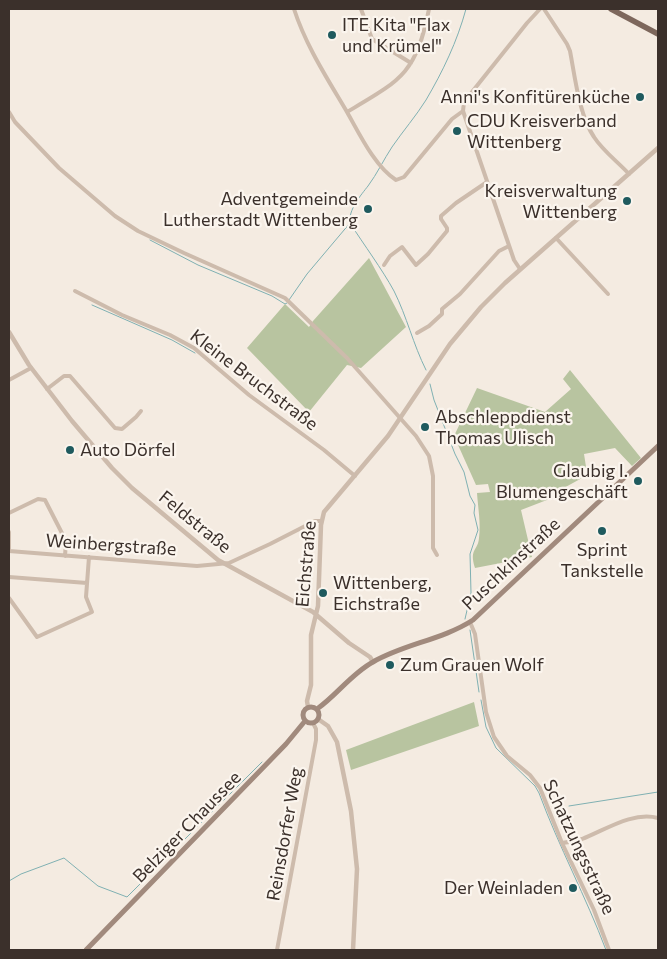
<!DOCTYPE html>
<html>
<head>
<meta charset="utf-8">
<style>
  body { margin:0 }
  #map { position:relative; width:667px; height:959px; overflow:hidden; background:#f4ebe1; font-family:Commissioner,sans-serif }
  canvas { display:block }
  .frame { position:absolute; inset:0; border:10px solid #3b302b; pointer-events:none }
</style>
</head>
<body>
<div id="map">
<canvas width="667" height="959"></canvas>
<div class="frame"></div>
</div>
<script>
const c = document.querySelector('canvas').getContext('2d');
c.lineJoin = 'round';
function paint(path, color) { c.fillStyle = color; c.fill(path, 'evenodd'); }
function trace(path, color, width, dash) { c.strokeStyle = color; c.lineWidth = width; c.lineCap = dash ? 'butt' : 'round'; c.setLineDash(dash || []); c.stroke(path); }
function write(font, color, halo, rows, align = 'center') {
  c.font = font + ' Commissioner,sans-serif'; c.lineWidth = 4.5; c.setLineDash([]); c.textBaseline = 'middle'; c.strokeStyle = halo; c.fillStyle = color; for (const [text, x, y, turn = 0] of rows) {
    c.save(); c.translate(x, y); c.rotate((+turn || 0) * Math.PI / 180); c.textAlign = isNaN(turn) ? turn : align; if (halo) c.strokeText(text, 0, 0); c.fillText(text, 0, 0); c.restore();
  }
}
paint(new Path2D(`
  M 369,258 L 406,327 L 361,368 L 347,365 L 309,412 L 247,348 L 285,304 L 309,327 L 313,321 Z
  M 570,370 L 641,458 L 632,466 L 615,448 L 584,454 L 587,473 L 580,475 L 582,478 L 562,489 L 565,493 L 521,510 L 532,557 L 475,568 C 469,548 478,551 479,538 C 481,523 478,508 477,493 L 490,492 L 488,484 L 476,485 L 454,436 L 477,388 L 545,412 L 571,389 L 563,379 Z
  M 474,702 L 479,726 L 351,770 L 346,750 Z`), '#b8c4a0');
trace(new Path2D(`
  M 150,240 L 198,265 L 272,296 L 285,304 L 287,303
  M 289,300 L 307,274 L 350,223
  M 92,305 L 172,340 L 195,353
  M 426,370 C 413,344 407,317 394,291 C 382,269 364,245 350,223 C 348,210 361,195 368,186 C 377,174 384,159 392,147 C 403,131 416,116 426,100 C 443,71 457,42 466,9
  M 430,384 L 434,400 L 455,454 L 464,472 L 470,496 L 475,505 L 474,513 L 478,530 L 470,554 L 471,593 L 465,619
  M 470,630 L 479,692
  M 481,700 L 486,727 L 496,748 L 535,786 L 539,793 C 559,847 586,897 606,950
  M 569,806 L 658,792
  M 9,881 L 21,874 L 64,858 L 98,886 L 127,897 L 262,762`), '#7fb0b2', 1);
trace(new Path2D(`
  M 294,9 C 306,46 327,78 347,112 C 359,133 375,167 396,180 L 404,177 L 452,119 L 463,111 L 464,102 L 527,23 L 540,9
  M 361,9 L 372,39 L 411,63
  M 544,9 L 567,44 L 570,51 C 575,77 579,115 594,137 C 603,151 618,162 629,174
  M 463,111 L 514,260 L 520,269
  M 9,112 L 15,122 L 59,168 L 115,216 L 138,231 L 184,253 L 285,298 L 347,358 L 416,436 L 429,456 L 433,476 L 433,548 L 437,555
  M 347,112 C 401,80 416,74 429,9
  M 556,238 L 608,294
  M 384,265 L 390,256 L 402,247 L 416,265 L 428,254 L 447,231 L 447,228 L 441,219 L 441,216 L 456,203 L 487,182
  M 75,291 L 122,315 L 170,335 L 194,348 L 249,395 L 324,450 L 355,476
  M 417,333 L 429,326 L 442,314 L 442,309 L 460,294 L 499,251 L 509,246
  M 9,380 L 31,368
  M 47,389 L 64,376 L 70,376 L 115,428 L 122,429 L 136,417 L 141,411
  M 9,513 L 38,499 L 45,500 L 66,541 L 65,556
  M 9,532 L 9,549
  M 9,551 L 197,566 L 229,563 L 270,544 L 315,521 L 321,521
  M 9,577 L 87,583
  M 9,598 L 37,637 L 92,612 L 86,597 L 89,557
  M 470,622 L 475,634 L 486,712 L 494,737 L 507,756 L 530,775 L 540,788 L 562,843 L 594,910 L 609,950
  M 562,843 C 569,842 575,841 582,839 C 605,830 633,811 658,818
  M 277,950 L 316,740 L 316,729 L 313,723`), '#cdbbac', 4);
trace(new Path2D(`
  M 9,332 L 29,365 L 72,421 L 112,468 L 132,488 L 218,560 L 313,612 L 349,643 L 370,657 L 373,662
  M 308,707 L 307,701 L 311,685 L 311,635 L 318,606 L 321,525 L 324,512 L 388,436 L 450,344 L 481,307 L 505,283 L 658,148
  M 318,719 L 328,726 L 337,742 L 351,811 L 357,869 L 353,950`), '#cdbbac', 4.5);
trace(new Path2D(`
  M303 715a8 8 0 1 1 16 0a8 8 0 1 1-16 0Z
  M 317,709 C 337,695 351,674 373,662 C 404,644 442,640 473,620 L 658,446
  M 86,950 L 286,744 L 305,721`), '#a18a7d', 5);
trace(new Path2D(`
  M 611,9 L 658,34`), '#7d675c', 5.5);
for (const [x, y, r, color] of [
  [332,35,5,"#1f5a5e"],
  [640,97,5,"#1f5a5e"],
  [457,131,5,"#1f5a5e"],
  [627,201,5,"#1f5a5e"],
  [368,209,5,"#1f5a5e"],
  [425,427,5,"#1f5a5e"],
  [70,450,5,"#1f5a5e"],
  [638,481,5,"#1f5a5e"],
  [602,531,5,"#1f5a5e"],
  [323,593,5,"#1f5a5e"],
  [390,665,5,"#1f5a5e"],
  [573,888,5,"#1f5a5e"]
]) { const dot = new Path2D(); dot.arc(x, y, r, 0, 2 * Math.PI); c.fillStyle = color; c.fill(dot); trace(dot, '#fbf5ee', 2); }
write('18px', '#3b302b', '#fbf5ee', [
  ["ITE Kita \"Flax",342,25],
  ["und Krümel\"",342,46],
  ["Anni's Konfitürenküche",630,97,"right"],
  ["CDU Kreisverband",467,121],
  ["Wittenberg",467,142],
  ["Kreisverwaltung",617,191,"right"],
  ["Wittenberg",617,212,"right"],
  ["Adventgemeinde",358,199,"right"],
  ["Lutherstadt Wittenberg",358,220,"right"],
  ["Abschleppdienst",435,417],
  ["Thomas Ulisch",435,438],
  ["Auto Dörfel",80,450],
  ["Glaubig I.",628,471,"right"],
  ["Blumengeschäft",628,492,"right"],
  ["Sprint",602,550,"center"],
  ["Tankstelle",602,571,"center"],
  ["Wittenberg,",333,583],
  ["Eichstraße",333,604],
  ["Zum Grauen Wolf",400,665],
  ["Der Weinladen",563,888,"right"]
], 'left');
write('18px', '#3b302b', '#fbf5ee', [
  ["Kleine Bruchstraße",254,380,37],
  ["Feldstraße",195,522,39],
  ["Weinbergstraße",111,545,4],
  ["Eichstraße",306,564,-85],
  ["Puschkinstraße",511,564,-43],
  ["Belziger Chaussee",187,827,-46],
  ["Reinsdorfer Weg",285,834,-80],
  ["Schatzungsstraße",579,847,65]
]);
</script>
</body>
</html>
